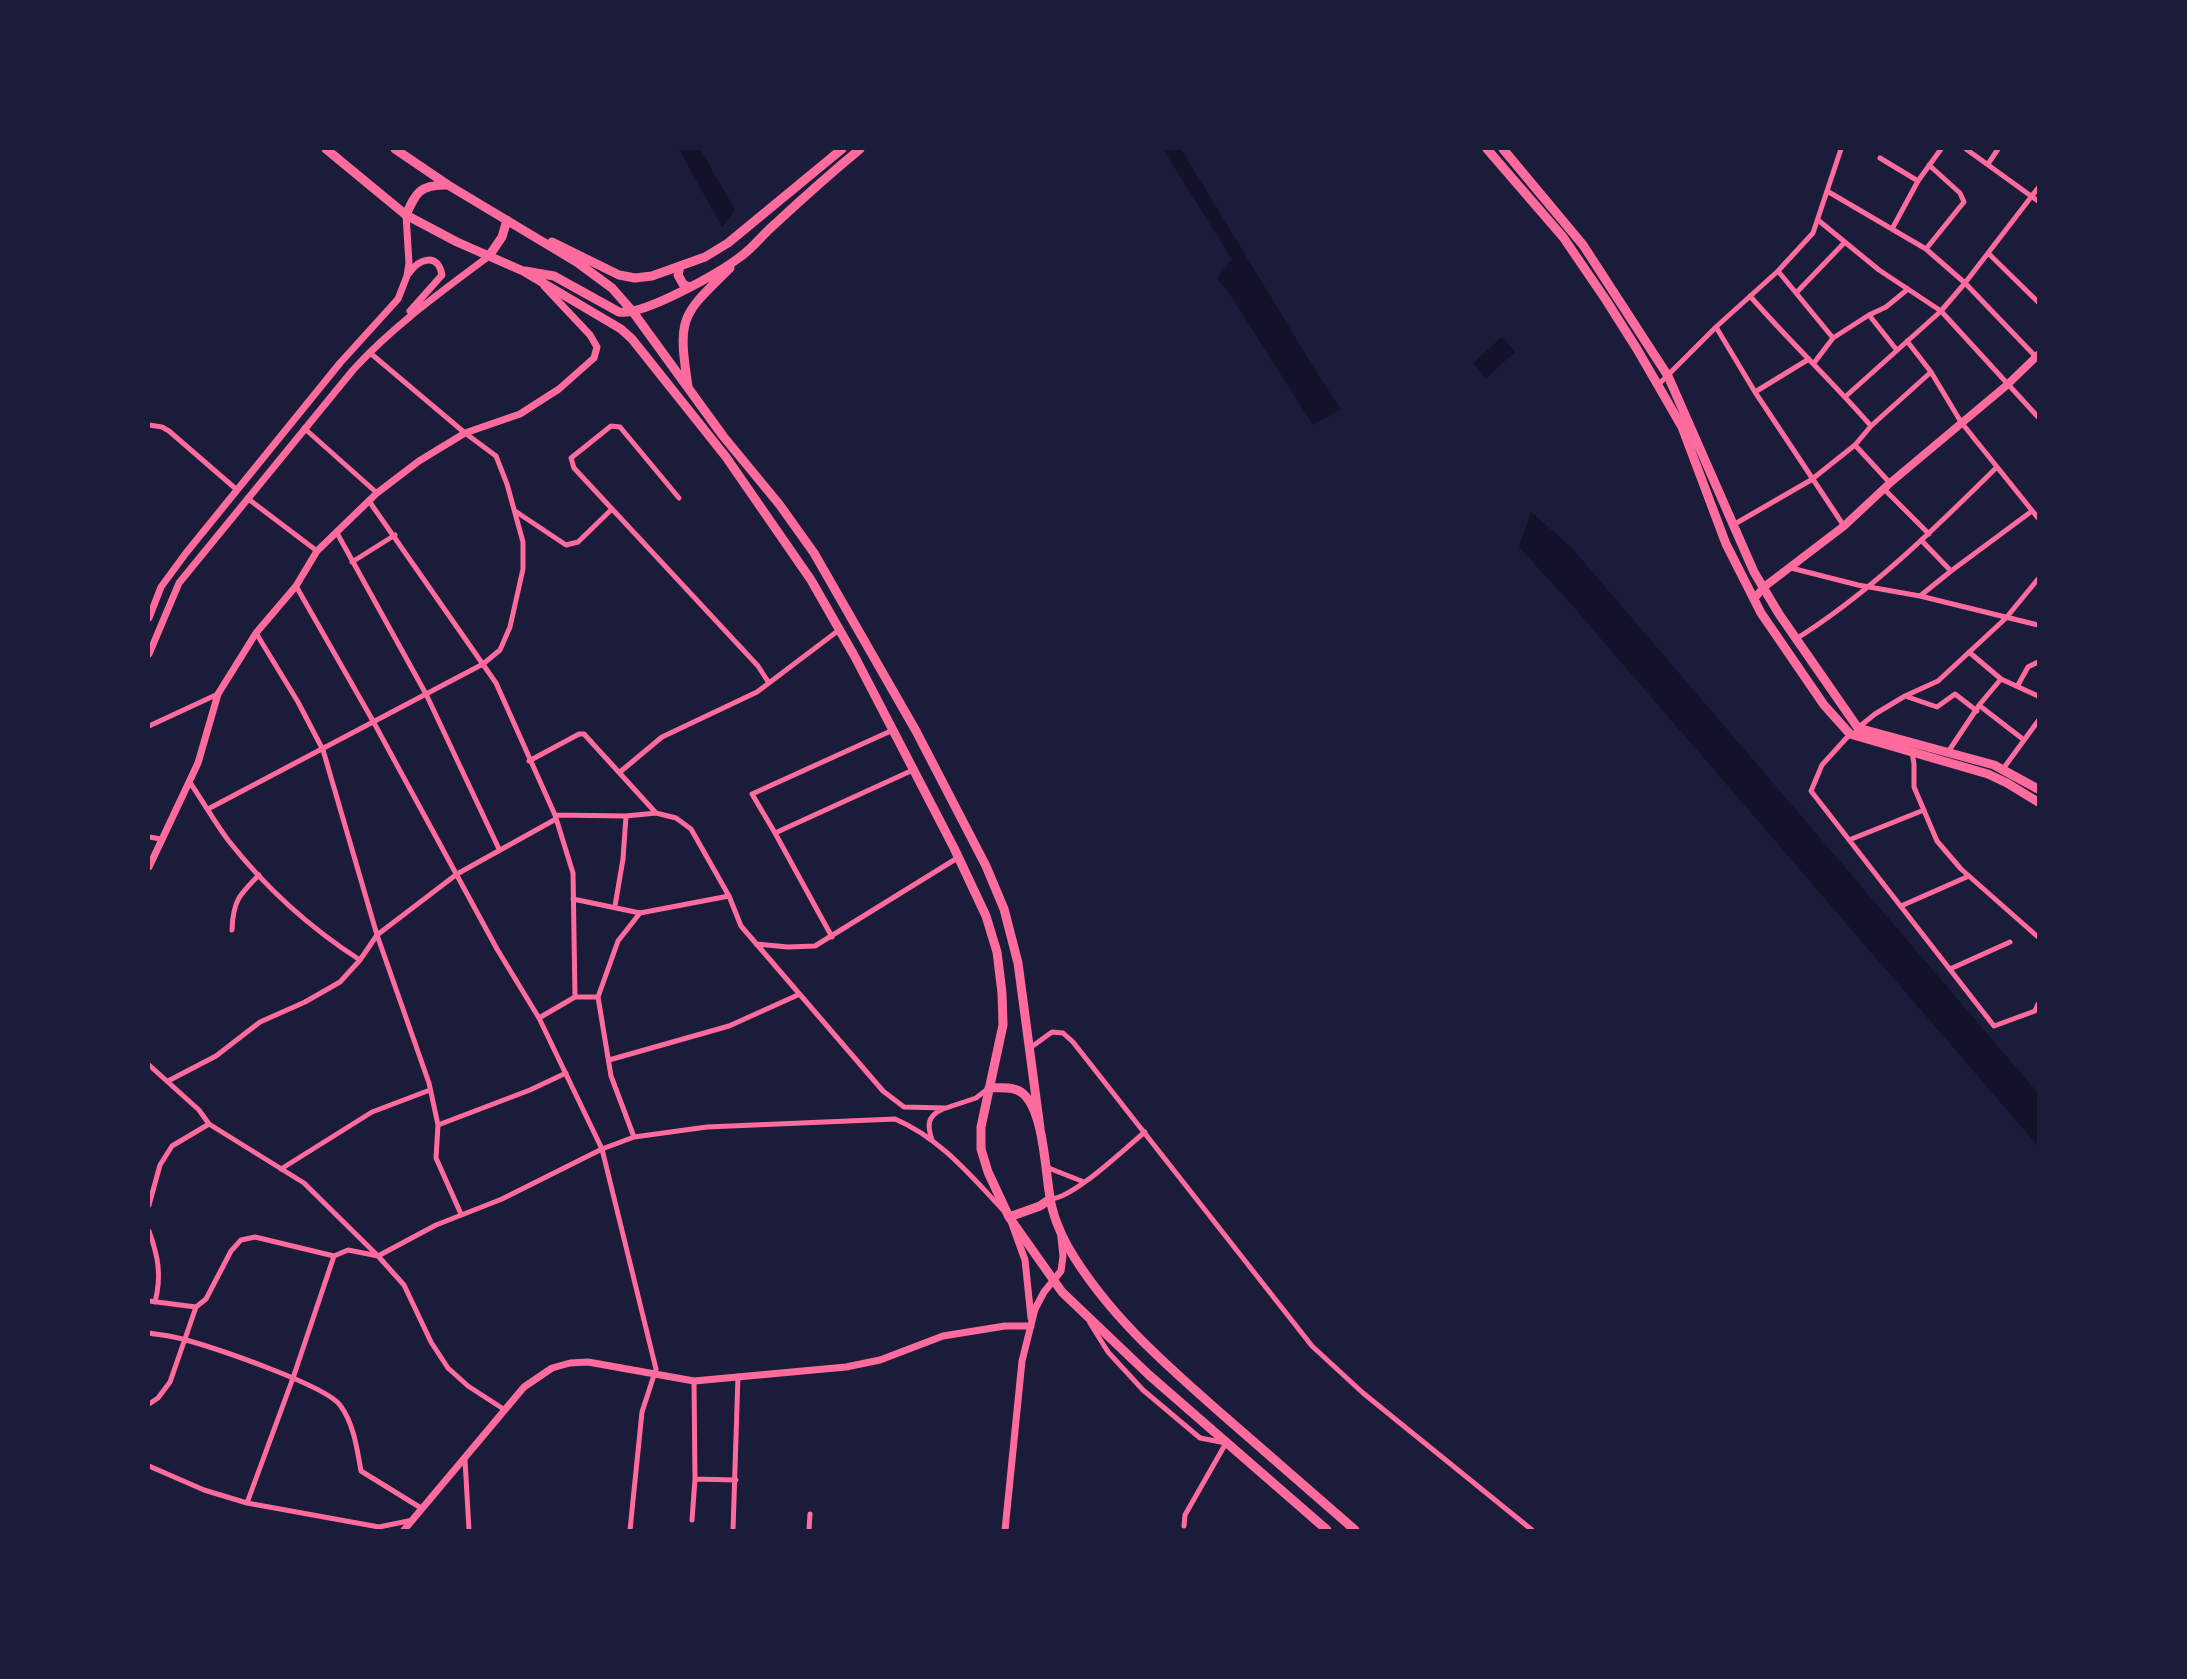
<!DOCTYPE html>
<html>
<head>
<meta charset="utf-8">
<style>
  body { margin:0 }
  #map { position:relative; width:2187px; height:1679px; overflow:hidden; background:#1b1b3a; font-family:"PT Serif",serif }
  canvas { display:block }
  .frame { position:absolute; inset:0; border:150px solid #1b1b3a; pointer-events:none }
</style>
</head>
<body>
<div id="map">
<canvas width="2187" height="1679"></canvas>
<div class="frame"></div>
</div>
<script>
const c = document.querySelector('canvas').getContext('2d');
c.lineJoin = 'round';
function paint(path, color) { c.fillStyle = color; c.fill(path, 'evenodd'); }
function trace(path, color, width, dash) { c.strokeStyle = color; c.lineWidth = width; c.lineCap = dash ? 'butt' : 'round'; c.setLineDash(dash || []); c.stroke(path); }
paint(new Path2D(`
  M 679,149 L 700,149 L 735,210 L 722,227 Z
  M 1163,149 L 1181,149 L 1320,378 L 1341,409 L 1313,425 L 1229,293 L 1217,279 L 1232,259 Z
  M 1502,337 L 1515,352 L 1486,378 L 1473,363 Z
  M 1531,512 L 1571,547 L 2038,1093 L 2038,1146 L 1572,605 L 1519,547 Z`), '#12122b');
trace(new Path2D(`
  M 1966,149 L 2038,201
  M 1880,158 L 1918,181
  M 1988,164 L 1998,149
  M 1827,191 L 1926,249 L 1965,283 L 2036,357
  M 1818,220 L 1879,270 L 1941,311 L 2038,417
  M 1892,229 L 1918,181 L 1941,149
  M 1926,249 L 1964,202 L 1960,193 L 1929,165
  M 1988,253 L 2038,302
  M 1778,271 L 1833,338
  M 1796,293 L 1845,242
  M 1750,296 C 1789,341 1832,381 1871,426
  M 1869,315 L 1896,349
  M 1716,327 L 1755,392 L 1844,526
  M 1907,341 L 1931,372 L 1961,422 L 2038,518
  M 1814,363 L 1833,338 L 1869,315 L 1886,307 L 1908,289
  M 1657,386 L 1716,327 L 1778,271 L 1813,233 L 1841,149
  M 1755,392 L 1809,359
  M 1845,397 L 1941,311 L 1965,283 L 2038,188
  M 149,425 L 162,427 L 169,431 L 236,489
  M 304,428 L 377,493
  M 1855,445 L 1890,483
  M 1884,489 L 1929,534
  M 247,498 L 317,551
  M 679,498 L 620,427 L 611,426 L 571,458 L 574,468 L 758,666 L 769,683
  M 369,501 L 496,683 L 555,815 L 573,873 L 575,997
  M 515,511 L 566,545 L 578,542 L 612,509
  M 1733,525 L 1811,480 L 1855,445 L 1871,426 L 1931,372
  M 337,533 L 426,694 L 499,849
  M 352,562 L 395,535
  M 1791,568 L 1858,585 L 1920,596 L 2038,625
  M 1951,571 L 2032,511
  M 296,586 L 373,721 L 497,949 L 539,1018 L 602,1149 L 656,1369 L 642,1412 L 630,1530
  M 1920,596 L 1951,571 L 1922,541
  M 256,633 L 298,702 L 323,750 L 377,935 L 429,1083 L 438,1125 L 436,1158 L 461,1214
  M 1796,639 C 1871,592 1934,529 1997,467
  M 1969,652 L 2001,679 L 2038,696
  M 2018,685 L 2028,667 L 2038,662
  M 1905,696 L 1937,707 L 1955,694 L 1977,711
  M 1980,706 L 2024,740
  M 149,726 L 218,694
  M 1859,727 L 1875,714 L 1905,696 L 1938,681 L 2006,618 L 2038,579
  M 1851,733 L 1822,765 L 1811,791 L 1994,1026 L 2035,1011 L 2038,1004
  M 1912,752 L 1914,764 L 1914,787 L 1937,841 L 1961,869 L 2038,937
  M 1948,752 L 1980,704 L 2001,679
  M 529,761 L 579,734 L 584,734 L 656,813
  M 2003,769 L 2038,721
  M 620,772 L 662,737 L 757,692 L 839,630
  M 189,781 C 202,800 214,821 228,840 C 265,887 310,928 360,960
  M 208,809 L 483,664 L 500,650 L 510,627 L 523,569 L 523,542 L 507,484 L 496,456 L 465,433 L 369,352
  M 555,815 L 626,816 L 656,813 L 676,818 L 691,829 L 729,896 L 741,926 L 883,1091 L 904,1107 L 946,1108 L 976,1098 L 989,1088
  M 775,833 L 752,794 L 893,730
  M 149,837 L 161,839
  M 1849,840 L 1924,810
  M 573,899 L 640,913 L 729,896
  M 615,906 L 623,859 L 626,816
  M 1901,906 L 1969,876
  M 232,930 C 233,901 239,895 259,875
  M 832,937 L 775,833 L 913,770
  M 756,944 L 788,947 L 815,946 L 959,857
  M 1950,969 L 2010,942
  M 539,1018 L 575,997 L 598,997
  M 1030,1048 L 1052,1032 L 1063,1033 L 1073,1042 L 1312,1346 L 1363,1393 L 1532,1530
  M 609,1060 L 729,1026 L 800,994
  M 149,1065 L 199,1110 L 209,1124 L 304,1183 L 378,1256 L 404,1285 L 431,1342 L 448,1368 L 468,1386 L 505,1410
  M 168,1081 L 216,1056 L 260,1022 L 305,1002 L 340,982 L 360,960 L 377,935 L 457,874 L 556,819
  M 438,1125 L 530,1090 L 566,1073
  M 634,1137 L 611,1076 L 598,997 L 618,941 L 640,913
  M 932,1140 C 927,1125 927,1116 943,1109
  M 1046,1167 L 1084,1182
  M 281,1169 L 372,1112 L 430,1090
  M 1050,1199 C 1073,1199 1125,1148 1145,1132
  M 149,1205 L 160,1165 L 172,1146 L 209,1124
  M 149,1231 C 158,1256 162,1275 155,1302
  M 149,1301 L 196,1307
  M 1090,1323 L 1108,1352 L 1143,1390 L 1200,1438 L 1226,1443 L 1185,1515 L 1184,1526
  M 149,1333 C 161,1335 174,1336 186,1340 C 215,1348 325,1385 340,1405 C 354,1424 357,1449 361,1471 L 421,1508
  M 694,1381 L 695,1479 L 736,1480
  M 149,1404 L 158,1398 L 170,1382 L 196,1307 L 206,1299 L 231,1251 L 241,1240 L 255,1237 L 334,1256 L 348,1250 L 378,1256 L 436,1225 L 502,1199 L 602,1149 L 634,1137 L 707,1127 L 895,1119 C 940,1138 971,1176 1004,1211
  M 465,1460 L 469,1530
  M 149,1466 L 204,1490 L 247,1503 L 379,1527 L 413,1520
  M 247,1503 L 293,1378 L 334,1256
  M 692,1520 L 695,1479
  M 733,1530 L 738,1376
  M 809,1530 L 810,1514`), '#ff6b9d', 5);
trace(new Path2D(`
  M 409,273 C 419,259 438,252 442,275 L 410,311
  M 149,618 L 161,587 L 186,553 L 340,363 L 398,299 L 407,276 L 409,263 L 406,215
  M 149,654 L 179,583 L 353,370 C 393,326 441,292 489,256
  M 149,867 L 198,763 L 218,694 L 256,633 L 296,586 L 317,551 L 377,493 L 419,461 L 465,433 L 520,414 L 559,389 L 594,358 L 597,347 L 590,335 L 544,286
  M 1012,1224 L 1025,1260 L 1031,1318
  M 404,1530 L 524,1387 L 552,1368 L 570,1363 L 588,1362 L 694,1381 L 846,1367 L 880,1360 L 943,1336 L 1005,1326 L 1031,1326
  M 1005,1530 L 1022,1361 L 1035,1309 L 1044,1292 L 1061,1271 L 1063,1256 L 1061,1238`), '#ff6b9d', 7);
trace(new Path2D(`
  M 1754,599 L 1764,587 L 1844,526 L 1890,483 L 2007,385 L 2038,355`), '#ff6b9d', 8);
trace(new Path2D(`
  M 326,149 L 406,215 L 457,242 L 523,271 L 621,329 L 632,339 L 726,457 L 811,580 L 855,657 L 954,848 L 986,916 L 997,952 L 1002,993 L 1003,1025 L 981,1127 L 981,1149 L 988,1172 L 1009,1217 L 1062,1292 L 1149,1375 L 1327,1530
  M 395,149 L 448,185 L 578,263 L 612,288 L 633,312 L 723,436 L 779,504 L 814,553 L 916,731 L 986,866 L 1004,909 L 1018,963 L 1040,1128
  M 1487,149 L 1563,237 L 1606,300 L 1637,349 L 1682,427 L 1726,544 L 1761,613 L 1824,705 L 1850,734 L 1988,774 L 2007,783 L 2038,802
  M 1503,149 L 1583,245 L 1668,376 L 1754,572 L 1779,614 L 1858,728 L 1994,765 L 2038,789
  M 406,215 C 416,192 420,185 446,185
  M 552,242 L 619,275 L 635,278 L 652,276 L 705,257 L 728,243 L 842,149
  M 489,256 L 502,237 L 507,220
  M 680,266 L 678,275 L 683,284 L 689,287
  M 525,271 L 554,276 L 619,312 C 643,316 719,273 740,257 C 753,248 763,234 775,224 C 803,198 831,173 860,149
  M 688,386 C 677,316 682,315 730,268
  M 989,1088 C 999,1088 1012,1086 1021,1092 C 1044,1108 1045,1171 1050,1197 C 1052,1213 1060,1233 1068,1247 C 1107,1314 1165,1364 1223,1415 C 1267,1453 1311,1492 1355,1530
  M 1009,1217 L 1040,1206 L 1050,1199`), '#ff6b9d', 9);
</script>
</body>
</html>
